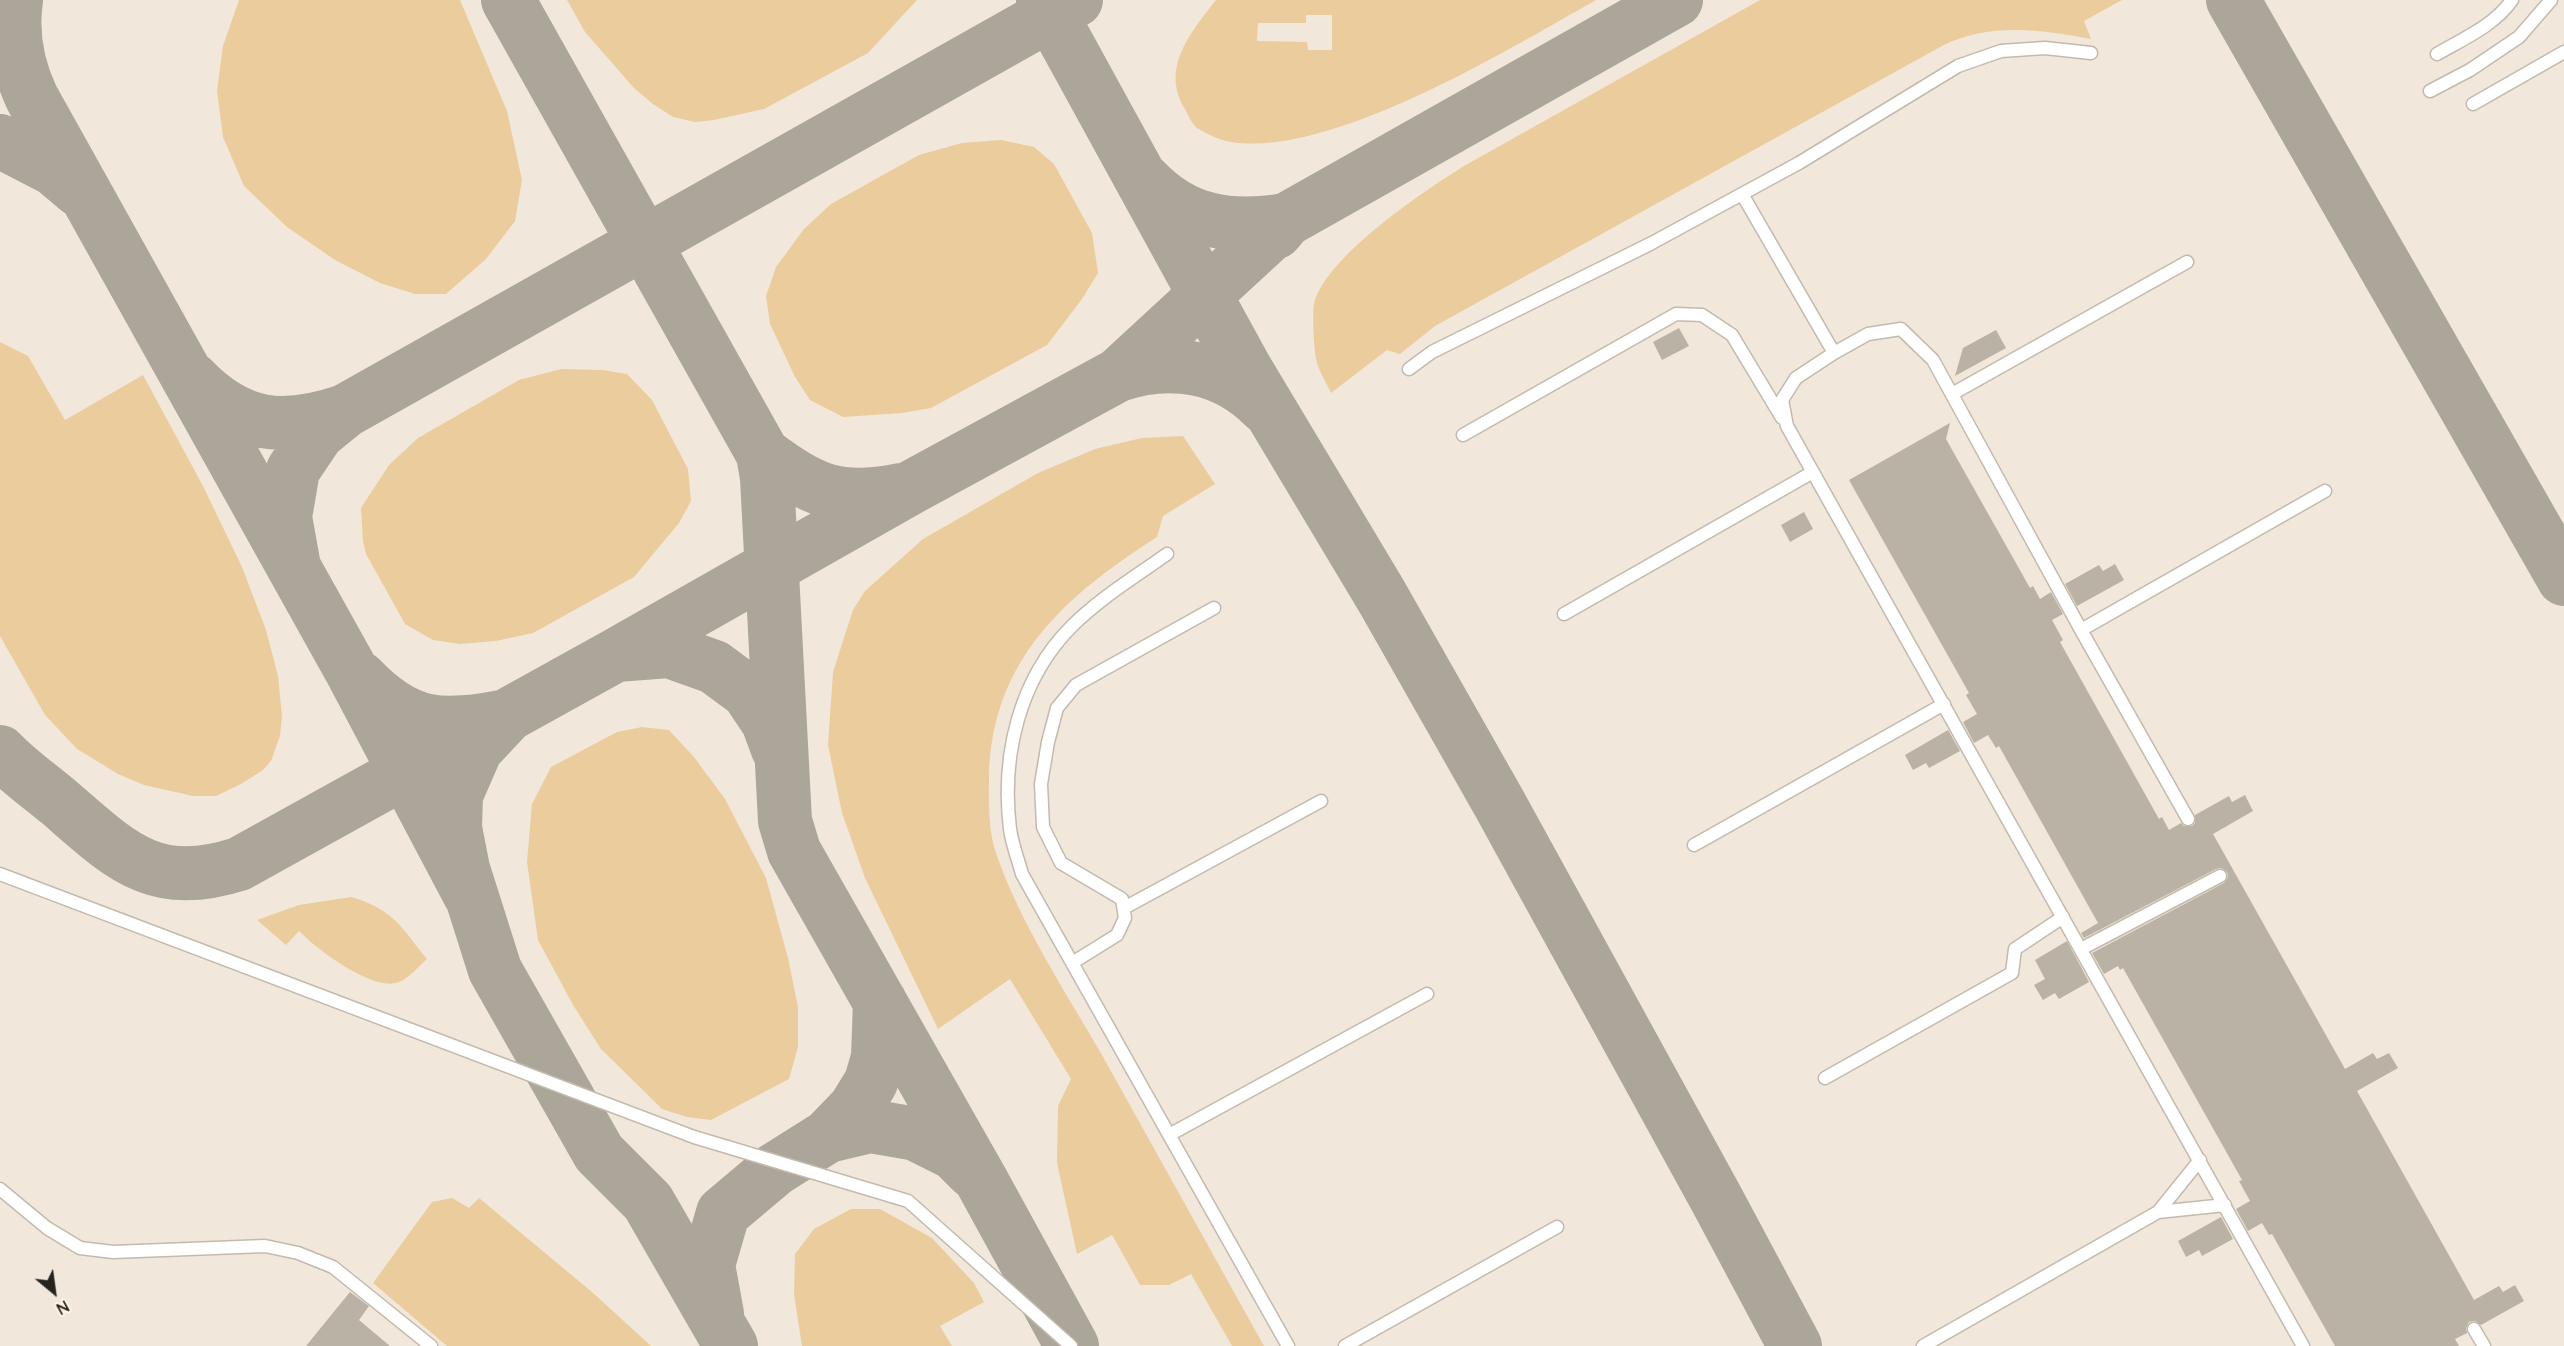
<!DOCTYPE html>
<html>
<head>
<meta charset="utf-8">
<style>
  body { margin:0 }
  #map { position:relative; width:2564px; height:1346px; overflow:hidden; background:#f1e8db; font-family:Quicksand,sans-serif }
  canvas { display:block }
  .north { position:absolute; left:24px; top:1262px; width:60px; height:60px; -webkit-text-stroke:4px #fff6e8; paint-order:stroke; rotate:151deg; font-size:16px; font-weight:700; line-height:24px; text-align:center; color:#27241f }
  .north::after { content:''; display:block; margin:auto; width:21px; height:27px; background:#27241f; clip-path:polygon(50% 0,100% 100%,50% 72%,0 100%) }
</style>
</head>
<body>
<div id="map">
<canvas width="2564" height="1346"></canvas>
<div class="north">N</div>
</div>
<script>
const c = document.querySelector('canvas').getContext('2d');
c.lineJoin = 'round';
function paint(path, color) { c.fillStyle = color; c.fill(path, 'evenodd'); }
function trace(path, color, width, dash) { c.strokeStyle = color; c.lineWidth = width; c.lineCap = dash ? 'butt' : 'round'; c.setLineDash(dash || []); c.stroke(path); }
paint(new Path2D(`
  M 239,0 L 460,0 L 507,111 L 522,180 L 515,221 L 486,259 L 446,294 L 415,294 L 380,283 L 335,260 L 287,227 L 244,186 L 223,137 L 217,91 L 223,46 Z
  M 567,0 L 917,0 L 868,53 L 764,109 L 714,120 L 695,122 L 673,117 L 653,104 L 634,88 L 585,32 Z
  M 1216,0 L 1596,0 C 1509,49 1331,158 1231,142 C 1221,141 1205,133 1197,128 C 1192,124 1188,115 1185,109 C 1160,68 1191,32 1216,0 ZM 1306,15 L 1332,15 L 1332,50 L 1308,50 L 1307,42 L 1257,41 L 1258,23 L 1306,23 Z
  M 1760,0 L 2122,0 L 2084,21 L 2091,39 C 2040,30 1990,22 1942,46 L 1435,326 L 1400,354 L 1387,350 L 1331,393 C 1326,382 1318,370 1316,359 C 1314,347 1312,315 1314,304 C 1325,257 1424,191 1464,166 Z
  M 1001,140 L 1034,147 L 1054,164 L 1092,233 L 1098,273 L 1082,299 L 1047,345 L 931,408 L 902,413 L 843,417 L 810,400 L 795,377 L 770,324 L 766,296 L 776,267 L 804,229 L 831,204 L 919,155 L 962,143 Z
  M 0,342 L 28,356 L 65,420 L 143,375 L 203,486 L 242,567 L 266,630 L 278,676 L 282,716 L 280,736 L 271,761 L 263,770 L 241,784 L 216,796 L 193,796 L 144,785 L 118,774 L 77,749 L 45,715 L 0,636 Z
  M 561,369 L 603,370 L 627,374 L 652,400 L 688,469 L 691,501 L 679,523 L 634,577 L 533,633 L 496,641 L 460,644 L 433,640 L 405,624 L 366,554 L 363,541 L 361,508 L 389,465 L 418,438 L 519,380 Z
  M 1183,436 L 1215,484 L 1163,516 L 1157,537 C 1065,596 991,660 989,778 C 989,803 988,830 996,853 C 1020,923 1065,991 1102,1055 C 1156,1152 1210,1249 1264,1346 L 1232,1346 L 1191,1274 L 1169,1285 L 1140,1285 L 1112,1235 L 1077,1254 L 1057,1163 L 1058,1106 L 1071,1079 L 1010,979 L 938,1029 L 865,878 L 842,813 L 828,745 L 833,672 L 853,610 L 865,591 L 923,539 L 1038,473 L 1095,449 L 1142,438 Z
  M 642,727 L 669,730 L 694,757 L 725,799 L 766,878 L 788,958 L 798,1007 L 798,1047 L 789,1079 L 711,1120 L 687,1117 L 662,1109 L 601,1049 L 573,1005 L 538,940 L 527,862 L 532,804 L 551,767 L 617,732 Z
  M 351,897 C 393,909 401,927 427,959 C 419,966 409,978 399,982 C 374,993 315,948 299,931 L 286,945 L 257,920 L 299,905 Z
  M 452,1198 L 469,1208 L 479,1198 L 592,1292 L 651,1346 L 447,1346 L 373,1283 L 432,1202 Z
  M 851,1209 L 880,1209 L 932,1238 L 974,1283 L 984,1302 L 940,1326 L 952,1346 L 802,1346 L 794,1294 L 795,1254 L 814,1229 Z`), '#ebcc9d');
trace(new Path2D(`
  M 16,0 C 11,35 17,66 32,98 L 350,668 L 470,895
  M 508,0 L 763,454 L 767,478 L 785,821 L 794,851 L 981,1180 L 1072,1346
  M 1043,0 L 1246,370 L 1382,597 L 1499,803 L 1717,1200 L 1795,1346
  M 2233,0 L 2564,579
  M 0,141 L 54,169 L 79,190
  M 1145,181 C 1185,223 1231,229 1286,220 L 1276,232
  M 1123,371 L 1118,375 C 1171,357 1225,366 1265,407
  M 192,379 C 239,428 283,432 345,411
  M 763,454 C 813,491 838,503 901,490
  M 294,567 L 285,517 L 293,470 L 318,433 L 345,411 L 1076,0
  M 616,655 L 669,651 L 714,667 L 748,692 L 768,722 L 778,749
  M 360,678 C 408,729 442,728 507,716 L 476,749 L 456,795 L 455,828 L 463,869 L 495,970 L 599,1153 L 648,1202 L 731,1346
  M 0,752 C 18,771 40,786 60,803 C 121,856 154,891 239,864 L 616,655 L 912,487 L 1118,375 L 1286,220 L 1676,0
  M 828,1136 L 870,1126 L 916,1134 L 954,1153 L 973,1172
  M 717,1314 L 708,1265 L 723,1213 L 774,1170 L 828,1136 L 855,1108 L 871,1082 L 878,1057 L 880,1002`), '#aca59a', 54);
paint(new Path2D(`
  M 1679,328 L 1689,346 L 1662,360 L 1653,342 Z
  M 1996,330 L 2006,348 L 1955,376 L 1963,348 Z
  M 1950,423 L 1946,439 L 2030,588 L 2033,586 L 2040,599 L 2051,592 L 2063,614 L 2052,620 L 2063,640 L 2060,642 L 2159,819 L 2162,817 L 2169,830 L 2181,823 L 2184,826 L 2192,826 L 2195,823 L 2195,815 L 2229,796 L 2232,802 L 2245,795 L 2253,811 L 2213,834 L 2345,1069 L 2373,1053 L 2377,1059 L 2389,1053 L 2398,1068 L 2357,1091 L 2474,1300 L 2499,1286 L 2503,1292 L 2515,1285 L 2524,1301 L 2481,1325 L 2475,1321 L 2469,1322 L 2466,1328 L 2467,1333 L 2455,1339 L 2459,1346 L 2335,1346 L 2272,1234 L 2269,1235 L 2262,1223 L 2248,1231 L 2236,1209 L 2250,1201 L 2239,1181 L 2242,1180 L 2123,968 L 2120,970 L 2118,966 L 2104,974 L 2092,953 L 2224,883 L 2228,877 L 2227,872 L 2221,868 L 2216,869 L 2084,938 L 2081,933 L 2098,923 L 1999,746 L 1996,748 L 1988,735 L 1974,743 L 1963,722 L 1977,714 L 1966,695 L 1969,693 L 1849,480 Z
  M 1804,512 L 1813,529 L 1790,542 L 1781,525 Z
  M 2115,564 L 2124,580 L 2077,606 L 2065,584 L 2099,565 L 2103,571 Z
  M 1948,730 L 1960,751 L 1929,768 L 1926,763 L 1913,770 L 1905,755 Z
  M 2067,941 L 2089,982 L 2059,999 L 2055,993 L 2043,1000 L 2034,985 L 2045,979 L 2035,960 Z
  M 2221,1217 L 2233,1239 L 2202,1256 L 2199,1250 L 2186,1257 L 2178,1241 Z
  M 350,1292 L 369,1306 L 359,1320 L 390,1346 L 306,1346 Z`), '#bab2a5');
const lane = new Path2D(`
  M 2437,54 C 2463,39 2495,25 2512,0
  M 2430,91 L 2470,70 L 2519,37 L 2551,0
  M 2473,104 L 2564,52
  M 1742,194 L 1834,353
  M 1409,369 L 1432,352 L 1650,244 L 1742,194 L 1799,163 L 1958,66 L 2001,51 L 2045,48 L 2091,53
  M 1952,394 L 2187,262
  M 1463,435 L 1676,314 L 1702,315 L 1732,335 L 1782,418
  M 1167,554 C 1135,577 1100,598 1072,626 C 1019,679 1001,756 1010,829 C 1012,844 1018,859 1022,874 L 1288,1346
  M 1564,614 L 1813,472
  M 2081,630 L 2325,491
  M 2188,819 L 2081,630 L 1933,360 L 1901,329 L 1868,334 L 1834,353 L 1796,378 L 1782,400 L 1787,426 L 2303,1346
  M 1694,845 L 1944,704
  M 0,874 L 694,1137 L 908,1201 L 1071,1346
  M 1124,908 L 1321,801
  M 2081,949 L 2220,876
  M 1072,963 L 1117,935 L 1125,918 L 1122,899 L 1061,863 L 1043,827 L 1041,784 L 1048,742 L 1057,708 L 1076,685 L 1214,608
  M 1825,1078 L 2012,973 L 2015,949 L 2063,917
  M 1169,1135 L 1427,994
  M 2200,1160 L 2158,1212 L 2225,1205
  M 0,1189 L 47,1228 L 80,1248 L 113,1252 L 265,1246 L 298,1253 L 333,1267 L 431,1346
  M 2474,1329 L 2484,1346
  M 1345,1346 L 1557,1227
  M 1923,1346 L 2158,1212`);
trace(lane, '#c3baad', 15);
trace(lane, '#fff', 12);
</script>
</body>
</html>
